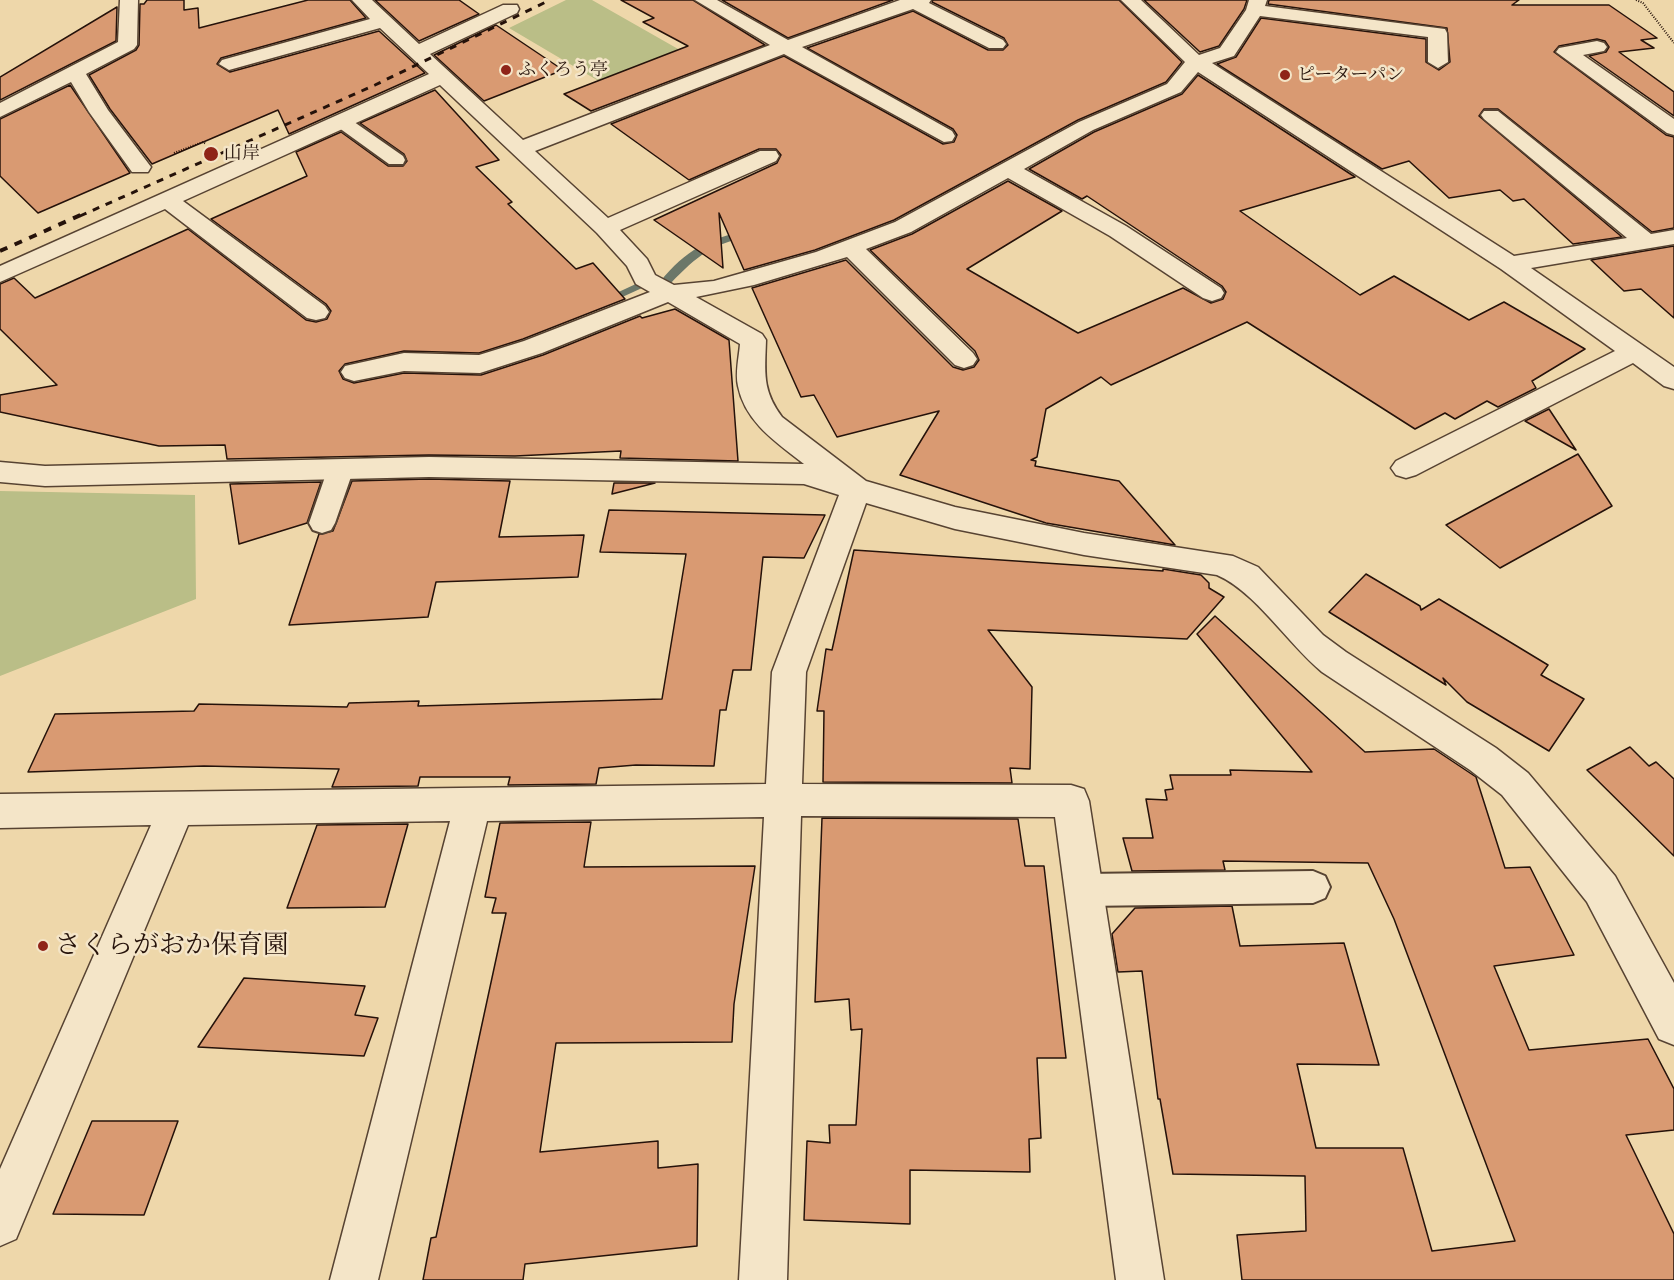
<!DOCTYPE html>
<html>
<head>
<meta charset="utf-8">
<style>
  body { margin:0 }
  canvas { display:block; background:#eed7aa }
</style>
</head>
<body>
<canvas width="1674" height="1280"></canvas>
<script>
const c = document.querySelector('canvas').getContext('2d');
c.lineJoin = 'round';
function paint(path, color) { c.fillStyle = color; c.fill(path, 'evenodd'); }
function trace(path, color, width, dash) { c.strokeStyle = color; c.lineWidth = width; c.lineCap = dash ? 'butt' : 'round'; c.setLineDash(dash || []); c.stroke(path); }
function write(font, color, halo, rows, align = 'center') {
  c.font = font + ' "Gentium Book Plus","Noto Serif JP",serif'; c.lineWidth = 5; c.setLineDash([]); c.textBaseline = 'middle'; c.strokeStyle = halo; c.fillStyle = color; for (const [text, x, y, turn = 0] of rows) {
    c.save(); c.translate(x, y); c.rotate((+turn || 0) * Math.PI / 180); c.textAlign = isNaN(turn) ? turn : align; if (halo) c.strokeText(text, 0, 0); c.fillText(text, 0, 0); c.restore();
  }
}
paint(new Path2D(`
  M 566,0 L 592,0 L 708,66 L 624,96 L 509,28 Z
  M 0,491 L 195,495 L 196,599 L 0,676 Z`), '#babe87');
paint(new Path2D(`
  M 748,230 L 753,233 L 752,235 C 711,245 699,254 670,284 L 666,285 L 660,282 C 686,249 709,239 748,230 Z
  M 638,283 L 644,286 L 642,288 L 607,304 L 603,305 L 597,302 Z`), '#6b7769');
const building = new Path2D(`
  M 147,0 L 184,0 L 184,10 L 198,8 L 199,28 L 308,0 L 350,0 L 366,18 L 221,58 L 217,64 L 230,72 L 379,31 L 425,73 L 289,134 L 278,110 L 152,164 L 110,109 L 89,75 L 136,50 L 139,45 L 140,4 L 144,4 Z
  M 375,0 L 459,0 L 479,14 L 419,41 Z
  M 621,0 L 693,0 L 765,45 L 591,111 L 564,94 L 688,46 L 643,22 L 654,18 Z
  M 722,0 L 893,0 L 788,38 Z
  M 933,0 L 1119,0 L 1182,62 L 1166,82 L 1078,120 L 894,220 L 815,250 L 744,270 L 719,213 L 723,268 L 654,220 L 777,163 L 781,155 L 776,149 L 759,149 L 689,180 L 611,124 L 784,56 L 943,144 L 954,142 L 957,135 L 953,129 L 807,48 L 913,11 L 988,50 L 1003,50 L 1008,45 L 1004,38 L 932,2 Z
  M 1144,0 L 1247,0 L 1244,9 L 1219,46 L 1200,52 Z
  M 1269,0 L 1519,0 L 1512,5 L 1609,5 L 1657,38 L 1641,40 L 1654,48 L 1619,52 L 1674,92 L 1674,116 L 1589,56 L 1606,52 L 1609,47 L 1605,41 L 1597,39 L 1559,46 L 1554,52 L 1666,135 L 1674,137 L 1674,228 L 1652,232 L 1498,109 L 1484,109 L 1479,116 L 1622,237 L 1573,244 L 1524,199 L 1513,201 L 1500,190 L 1449,198 L 1409,161 L 1382,169 L 1217,64 L 1236,57 L 1261,18 L 1426,39 L 1426,62 L 1439,70 L 1450,62 L 1447,28 L 1268,4 Z
  M 117,7 L 116,41 L 0,100 L 0,77 Z
  M 496,25 L 563,70 L 484,101 L 434,55 Z
  M 1198,75 L 1355,177 L 1240,211 L 1360,295 L 1394,276 L 1469,320 L 1504,302 L 1585,349 L 1532,381 L 1536,388 L 1498,407 L 1487,401 L 1455,419 L 1445,413 L 1415,429 L 1247,322 L 1111,385 L 1101,377 L 1046,409 L 1037,457 L 1031,460 L 1036,461 L 1035,466 L 1119,481 L 1175,545 L 1046,523 L 900,475 L 939,411 L 837,437 L 814,395 L 801,397 L 752,288 L 846,260 L 953,367 L 963,370 L 974,367 L 979,360 L 975,351 L 870,250 L 912,234 L 1008,181 L 1062,211 L 967,269 L 1078,333 L 1183,288 L 1211,303 L 1223,299 L 1226,292 L 1222,286 L 1087,196 L 1082,199 L 1029,169 L 1094,132 L 1182,94 Z
  M 70,85 L 130,173 L 38,213 L 0,176 L 0,119 Z
  M 435,90 L 499,160 L 476,167 L 512,202 L 508,204 L 576,269 L 593,263 L 625,299 L 523,339 L 479,353 L 404,351 L 345,364 L 339,371 L 343,379 L 354,383 L 404,373 L 481,375 L 543,355 L 640,316 L 642,318 L 675,309 L 729,340 L 738,461 L 620,458 L 621,451 L 515,456 L 429,455 L 227,459 L 225,445 L 159,446 L 0,412 L 0,395 L 57,385 L 0,329 L 0,284 L 14,278 L 35,298 L 188,229 L 306,320 L 316,322 L 327,319 L 331,311 L 326,304 L 211,219 L 307,176 L 296,152 L 341,132 L 388,166 L 403,166 L 407,161 L 404,154 L 360,123 Z
  M 1674,246 L 1674,318 L 1641,289 L 1624,291 L 1591,260 Z
  M 1549,409 L 1576,450 L 1525,421 Z
  M 1578,454 L 1612,506 L 1500,568 L 1446,525 Z
  M 429,479 L 510,481 L 499,537 L 584,535 L 578,577 L 436,582 L 428,617 L 289,625 L 319,534 L 333,531 L 352,481 Z
  M 321,482 L 307,523 L 239,544 L 230,484 Z
  M 614,483 L 655,483 L 612,494 Z
  M 609,510 L 825,515 L 804,558 L 763,557 L 751,670 L 733,670 L 726,710 L 720,710 L 714,766 L 636,765 L 599,768 L 596,784 L 508,785 L 510,777 L 420,777 L 418,786 L 332,787 L 339,769 L 204,766 L 28,772 L 55,714 L 194,711 L 199,704 L 347,707 L 349,703 L 419,701 L 418,706 L 662,699 L 686,554 L 600,552 Z
  M 854,550 L 1163,571 L 1163,569 L 1201,575 L 1209,583 L 1209,588 L 1224,597 L 1187,639 L 988,630 L 1032,687 L 1030,769 L 1010,768 L 1012,783 L 823,782 L 824,711 L 817,711 L 826,649 L 832,650 Z
  M 1366,574 L 1420,606 L 1421,610 L 1439,599 L 1548,665 L 1541,675 L 1584,699 L 1549,751 L 1467,702 L 1443,678 L 1446,685 L 1329,612 Z
  M 1215,616 L 1365,752 L 1434,749 L 1476,777 L 1505,868 L 1530,867 L 1574,955 L 1494,966 L 1529,1050 L 1648,1039 L 1674,1089 L 1674,1130 L 1626,1135 L 1674,1234 L 1674,1280 L 1242,1280 L 1237,1235 L 1306,1231 L 1305,1176 L 1173,1174 L 1160,1099 L 1158,1099 L 1142,971 L 1118,972 L 1112,934 L 1135,908 L 1232,906 L 1240,946 L 1344,943 L 1379,1065 L 1297,1064 L 1316,1148 L 1403,1148 L 1432,1251 L 1515,1241 L 1394,919 L 1368,863 L 1223,861 L 1225,870 L 1132,871 L 1123,838 L 1153,838 L 1146,799 L 1167,800 L 1165,790 L 1173,789 L 1170,775 L 1231,775 L 1230,770 L 1312,772 L 1197,634 Z
  M 1630,747 L 1649,766 L 1656,762 L 1674,779 L 1674,856 L 1587,770 Z
  M 822,818 L 1018,819 L 1025,866 L 1044,866 L 1066,1058 L 1037,1058 L 1041,1138 L 1029,1139 L 1030,1172 L 910,1170 L 910,1224 L 804,1220 L 807,1141 L 830,1143 L 829,1125 L 856,1125 L 862,1029 L 851,1030 L 849,999 L 815,1002 Z
  M 591,822 L 584,867 L 755,866 L 734,1004 L 732,1042 L 556,1043 L 540,1152 L 658,1141 L 658,1168 L 698,1164 L 697,1246 L 525,1264 L 523,1280 L 423,1280 L 431,1238 L 436,1237 L 506,913 L 492,913 L 496,898 L 485,897 L 500,823 Z
  M 408,824 L 385,907 L 287,908 L 317,825 Z
  M 244,978 L 365,986 L 355,1015 L 378,1018 L 364,1056 L 198,1047 Z
  M 92,1121 L 178,1121 L 144,1215 L 53,1214 Z`);
paint(building, '#d99a72');
trace(building, '#25120a', 1.5);
const service = new Path2D(`
  M 341,116 L 347,117 L 403,156 L 405,160 L 403,164 L 389,164 L 335,125 L 332,121 Z
  M 340,462 L 349,465 L 353,471 L 335,523 L 331,530 L 322,533 L 313,530 L 309,523 L 327,471 L 331,465 Z
  M 1313,871 L 1325,876 L 1330,887 L 1325,898 L 1313,903 L 1084,906 L 1072,901 L 1067,890 L 1072,879 L 1084,874 Z`);
const minor = new Path2D(`
  M 120,0 L 138,0 L 137,45 L 134,49 L 86,74 L 108,110 L 151,167 L 148,172 L 132,172 L 89,112 L 71,82 L 0,117 L 0,103 L 118,42 Z
  M 352,0 L 372,0 L 419,44 L 503,5 L 517,5 L 519,9 L 517,13 L 430,54 L 523,140 L 770,45 L 695,0 L 717,0 L 788,40 L 900,0 L 931,0 L 929,3 L 1003,40 L 1006,44 L 1003,48 L 989,48 L 913,9 L 802,47 L 952,131 L 955,136 L 952,141 L 944,142 L 784,54 L 535,151 L 608,218 L 760,151 L 776,151 L 779,156 L 776,161 L 620,230 L 647,259 L 655,275 L 674,285 L 714,281 L 816,252 L 895,222 L 1079,122 L 1167,84 L 1185,62 L 1121,0 L 1141,0 L 1199,55 L 1220,48 L 1246,10 L 1249,0 L 1267,0 L 1265,6 L 1445,29 L 1447,33 L 1448,62 L 1438,68 L 1428,62 L 1428,37 L 1260,16 L 1234,56 L 1212,63 L 1514,256 L 1627,238 L 1484,119 L 1481,115 L 1484,111 L 1498,111 L 1651,234 L 1674,230 L 1674,244 L 1531,268 L 1674,367 L 1674,389 L 1664,386 L 1633,363 L 1416,475 L 1406,478 L 1396,475 L 1391,468 L 1396,461 L 1615,351 L 1501,269 L 1198,72 L 1181,92 L 1093,130 L 1024,169 L 1126,226 L 1221,288 L 1224,293 L 1221,298 L 1212,301 L 1203,298 L 1110,236 L 1008,178 L 911,232 L 866,249 L 973,353 L 977,359 L 973,365 L 964,368 L 955,365 L 847,257 L 754,285 L 696,297 L 762,334 L 766,340 C 765,373 762,390 782,417 L 866,481 L 955,507 L 1084,533 L 1233,556 L 1258,567 L 1323,635 L 1346,652 L 1496,748 L 1528,773 L 1615,876 L 1674,983 L 1674,1045 L 1659,1039 L 1587,902 L 1502,795 L 1470,770 L 1322,672 C 1287,643 1256,592 1217,575 L 1084,555 L 955,529 L 866,503 L 806,672 L 802,784 L 1071,785 L 1084,789 L 1089,801 L 1164,1280 L 1116,1280 L 1055,817 L 801,816 L 787,1280 L 739,1280 L 764,817 L 487,821 L 378,1280 L 330,1280 L 450,821 L 188,825 L 16,1239 L 0,1246 L 0,1169 L 151,825 L 0,828 L 0,794 L 766,784 L 772,672 L 839,495 L 804,484 L 429,477 L 45,486 L 0,482 L 0,462 L 45,466 L 429,457 L 804,464 C 777,443 745,422 738,386 C 735,373 739,357 740,344 L 668,302 L 542,353 L 480,373 L 404,371 L 354,381 L 345,378 L 341,372 L 345,366 L 404,353 L 479,355 L 524,341 L 650,292 L 636,284 L 627,266 L 597,233 L 440,85 L 183,201 L 325,306 L 329,312 L 325,318 L 316,320 L 307,318 L 165,209 L 0,282 L 0,266 L 429,74 L 380,28 L 229,70 L 219,64 L 222,60 L 370,19 Z
  M 1597,41 L 1604,43 L 1607,47 L 1604,51 L 1583,55 L 1674,119 L 1674,135 L 1667,133 L 1556,52 L 1559,48 Z`);
trace(service, '#574332', 4);
trace(minor, '#574332', 3);
trace(new Path2D(`
  M 1636,0 L 1643,3 L 1674,43
  M 174,153 L 203,142 L 206,144`), '#25120a', 2, [1, 1.5]);
paint(service, '#f4e5c8');
paint(minor, '#f4e5c8');
trace(new Path2D(`
  M 80,216 L 375,85 L 550,0`), '#25120a', 3, [7, 7]);
trace(new Path2D(`
  M 0,251 L 83,214`), '#25120a', 4, [8, 8]);
for (const [x, y, r, color] of [
  [506,70,6,"#8f2418"],
  [1285,75,6,"#8f2418"],
  [211,154,8,"#8f2418"],
  [43,946,6,"#8f2418"]
]) { const dot = new Path2D(); dot.arc(x, y, r, 0, 2 * Math.PI); c.fillStyle = color; c.fill(dot); trace(dot, '#f4e5c8', 2); }
write('18px', '#25120a', '#f4e5c8', [
  ["ふくろう亭",518,70],
  ["ピーターパン",1297,75],
  ["山岸",224,154]
], 'left');
write('26px', '#25120a', '#f4e5c8', [
  ["さくらがおか保育園",55,946]
], 'left');
</script>
</body>
</html>
